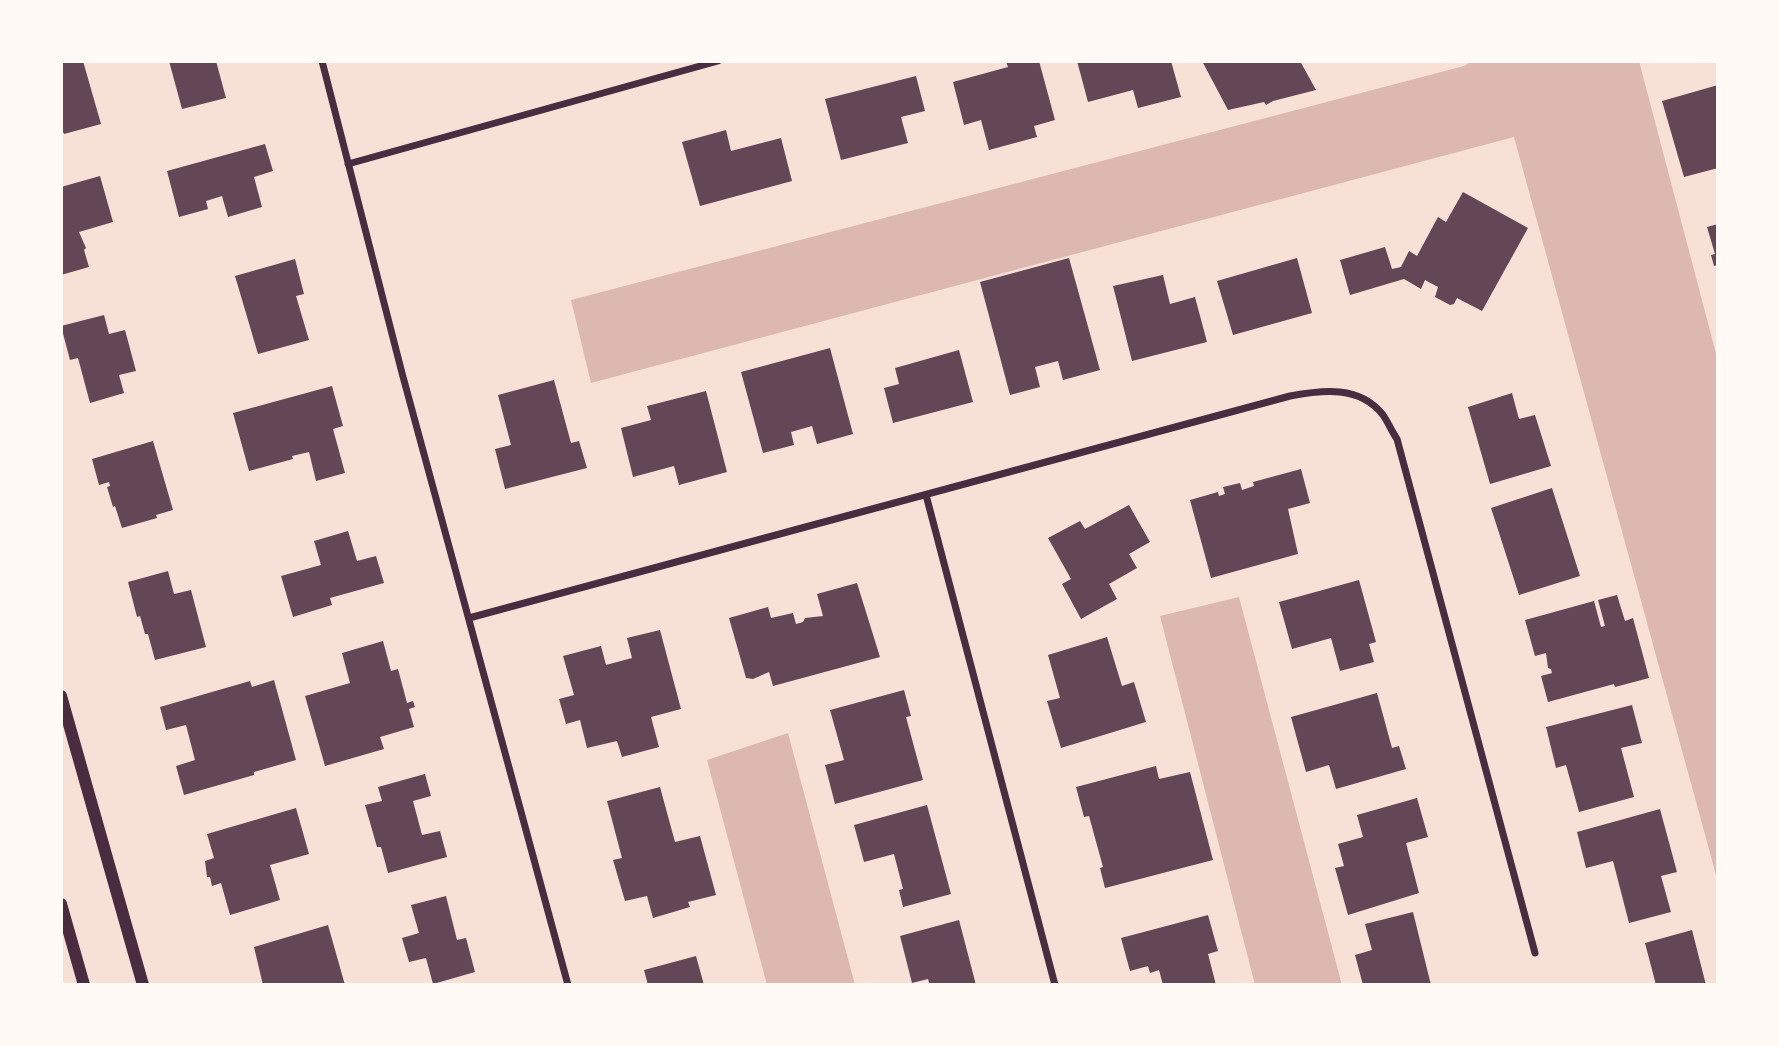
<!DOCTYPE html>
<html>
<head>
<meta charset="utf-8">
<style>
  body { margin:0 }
  #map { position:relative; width:1779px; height:1046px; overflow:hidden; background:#f7e1d7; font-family:"Public Sans",sans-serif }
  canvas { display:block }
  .frame { position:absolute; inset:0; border:63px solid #fffaf5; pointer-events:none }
</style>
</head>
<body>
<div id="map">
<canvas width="1779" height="1046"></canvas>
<div class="frame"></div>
</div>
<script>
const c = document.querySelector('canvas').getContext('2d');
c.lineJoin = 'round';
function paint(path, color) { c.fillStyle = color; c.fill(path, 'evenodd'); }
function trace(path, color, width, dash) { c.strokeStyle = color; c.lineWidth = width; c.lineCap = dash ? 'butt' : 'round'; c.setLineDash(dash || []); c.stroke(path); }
paint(new Path2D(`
  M 1473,61 L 1639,61 L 1718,361 L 1718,882 L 1514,137 L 591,383 L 571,300 L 1464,66 Z
  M 1239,597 L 1342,985 L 1255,985 L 1160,616 Z
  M 788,733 L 855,985 L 767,985 L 707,760 Z`), '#dcb8b0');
paint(new Path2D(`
  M 61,61 L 83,61 L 101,124 L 64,134 L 61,127 Z
  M 169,61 L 216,61 L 226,98 L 182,109 Z
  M 1006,61 L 1039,61 L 1055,120 L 1034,126 L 1037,137 L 989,150 L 981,120 L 964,125 L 953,82 L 1008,67 Z
  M 1077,61 L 1171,61 L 1181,97 L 1138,108 L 1133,90 L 1088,102 Z
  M 1202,61 L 1300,61 L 1316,90 L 1273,101 L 1266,105 L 1264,102 L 1228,110 Z
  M 916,76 L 925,111 L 901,117 L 908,143 L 841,160 L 825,99 Z
  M 1718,85 L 1718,168 L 1684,177 L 1662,101 Z
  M 726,130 L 731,151 L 781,138 L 792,181 L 700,206 L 682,142 Z
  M 265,144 L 273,171 L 254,177 L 262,207 L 228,217 L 222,196 L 206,201 L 208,209 L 179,217 L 167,171 Z
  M 100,176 L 113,222 L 79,232 L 86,248 L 84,250 L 89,267 L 61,275 L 61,187 Z
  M 1463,192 L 1528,228 L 1482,311 L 1457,298 L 1454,304 L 1450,305 L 1435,297 L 1438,287 L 1425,280 L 1421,289 L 1404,279 L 1350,295 L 1340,260 L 1385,247 L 1392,269 L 1401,267 L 1409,251 L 1417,256 L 1438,217 L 1446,222 Z
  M 1718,224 L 1718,265 L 1714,266 L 1711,255 L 1715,254 L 1707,227 Z
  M 1069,258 L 1100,370 L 1063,380 L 1058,361 L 1035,367 L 1040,387 L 1010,395 L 980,282 Z
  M 1297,258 L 1312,313 L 1233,335 L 1217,281 Z
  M 295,259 L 304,294 L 296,296 L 309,340 L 258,354 L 235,276 Z
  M 1163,275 L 1170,304 L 1195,297 L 1207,342 L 1132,361 L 1113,286 Z
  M 104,315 L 109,334 L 125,330 L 136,371 L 119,375 L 124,393 L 90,403 L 78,358 L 70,360 L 61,326 Z
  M 830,348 L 853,434 L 817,444 L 812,426 L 791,432 L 794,445 L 763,453 L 741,372 Z
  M 959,350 L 973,402 L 893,423 L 884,388 L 899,384 L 895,368 Z
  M 554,380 L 571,443 L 579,441 L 587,468 L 505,489 L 495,449 L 511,445 L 498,395 Z
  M 332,386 L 343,426 L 333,429 L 345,473 L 316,481 L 309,452 L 292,456 L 293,459 L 249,471 L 233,413 Z
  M 706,391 L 727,472 L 679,485 L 674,466 L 633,477 L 621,428 L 651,420 L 647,406 Z
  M 1512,393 L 1519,419 L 1535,415 L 1551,466 L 1490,484 L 1468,407 Z
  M 153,441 L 173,510 L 156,515 L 157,518 L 122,528 L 115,506 L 113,507 L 107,487 L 110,486 L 109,482 L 99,485 L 92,459 Z
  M 1301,469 L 1310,503 L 1288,509 L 1298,554 L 1211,578 L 1190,500 L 1218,492 L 1219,496 L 1225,494 L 1223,487 L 1240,483 L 1242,490 L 1254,486 L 1253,482 Z
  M 1552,488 L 1580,576 L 1519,595 L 1491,508 Z
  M 1129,505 L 1150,542 L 1129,554 L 1137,568 L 1109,584 L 1117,599 L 1081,619 L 1062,584 L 1071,579 L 1048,538 L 1080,521 L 1085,529 Z
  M 348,531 L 357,561 L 376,556 L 384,583 L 330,598 L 332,605 L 293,617 L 281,576 L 321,565 L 314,541 Z
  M 168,571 L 174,594 L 191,590 L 206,647 L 155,660 L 148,634 L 145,634 L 140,616 L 137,617 L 128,582 Z
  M 1359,580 L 1376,642 L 1369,644 L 1374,662 L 1340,671 L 1331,638 L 1292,649 L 1279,602 Z
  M 857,583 L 880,657 L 773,686 L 769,672 L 753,679 L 746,678 L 729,618 L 768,607 L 771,618 L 793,613 L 796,624 L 803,622 L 805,618 L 823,616 L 817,594 Z
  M 1617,595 L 1625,621 L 1633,618 L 1649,678 L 1615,687 L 1614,684 L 1548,702 L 1541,676 L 1552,673 L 1551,669 L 1548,668 L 1546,653 L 1535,656 L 1525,620 L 1594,601 L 1601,627 L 1605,626 L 1598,600 Z
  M 660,630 L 681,709 L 651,717 L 659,747 L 622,757 L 617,741 L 587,748 L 580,720 L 566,724 L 559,699 L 574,695 L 563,656 L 601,646 L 606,665 L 632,658 L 627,638 Z
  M 1107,637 L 1122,686 L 1134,682 L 1146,722 L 1061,748 L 1047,701 L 1060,698 L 1048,655 Z
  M 383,641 L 391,671 L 398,669 L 407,703 L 413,701 L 415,707 L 409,709 L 414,727 L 380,737 L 384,749 L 325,766 L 305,696 L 350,683 L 342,653 Z
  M 274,680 L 296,760 L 254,772 L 254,775 L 184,795 L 176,766 L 195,760 L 186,725 L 166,730 L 160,707 L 250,681 L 252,687 Z
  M 904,690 L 911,716 L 906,717 L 923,780 L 835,804 L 825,765 L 844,760 L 830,710 Z
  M 1377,693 L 1392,748 L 1399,746 L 1406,769 L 1336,789 L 1329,765 L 1306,772 L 1291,717 Z
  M 1632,705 L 1642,743 L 1621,748 L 1634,797 L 1579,812 L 1566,765 L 1556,768 L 1546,727 Z
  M 1156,766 L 1159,779 L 1190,772 L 1213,860 L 1105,888 L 1100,868 L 1103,867 L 1089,816 L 1084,817 L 1076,787 Z
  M 425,774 L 431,796 L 413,801 L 422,835 L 440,831 L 447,857 L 388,873 L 381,847 L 377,847 L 365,805 L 382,801 L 378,787 Z
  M 660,787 L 675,842 L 700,836 L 716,895 L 688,902 L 690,907 L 653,918 L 647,896 L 625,901 L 613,860 L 622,858 L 607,801 Z
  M 1417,798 L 1428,837 L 1406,843 L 1419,893 L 1348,915 L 1335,868 L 1344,866 L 1338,844 L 1363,837 L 1357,815 Z
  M 927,805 L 951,894 L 903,907 L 899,890 L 903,889 L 894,854 L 864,862 L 854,825 Z
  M 296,808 L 309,854 L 270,865 L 280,900 L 230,915 L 221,883 L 212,886 L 210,877 L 207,877 L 205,861 L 214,858 L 207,834 Z
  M 1660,809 L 1677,872 L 1661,876 L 1671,912 L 1629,923 L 1613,861 L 1586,868 L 1577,832 Z
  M 446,896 L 457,940 L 466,938 L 475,972 L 433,984 L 426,958 L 409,962 L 402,938 L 419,933 L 411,905 Z
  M 1413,912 L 1431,985 L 1363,985 L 1355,955 L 1372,950 L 1365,924 Z
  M 1208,915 L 1218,951 L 1208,954 L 1216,985 L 1163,985 L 1159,970 L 1150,973 L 1148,966 L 1130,971 L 1121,938 Z
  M 959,920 L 976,985 L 930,985 L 928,979 L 912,983 L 900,936 Z
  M 328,925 L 345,985 L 263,985 L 254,947 Z
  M 1692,930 L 1706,985 L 1656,985 L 1645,943 Z
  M 696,956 L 704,985 L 648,985 L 644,970 Z`), '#644757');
trace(new Path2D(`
  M 322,61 L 402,373 L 568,985
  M 348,164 L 718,61
  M 926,495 L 1055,985
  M 469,618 L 1290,396 C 1322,390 1360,385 1383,415 C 1388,422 1392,432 1397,439 L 1535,953`), '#4a2c40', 7);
trace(new Path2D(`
  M 61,696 L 143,985
  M 61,904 L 84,985`), '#4a2c40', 12);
</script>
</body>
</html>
